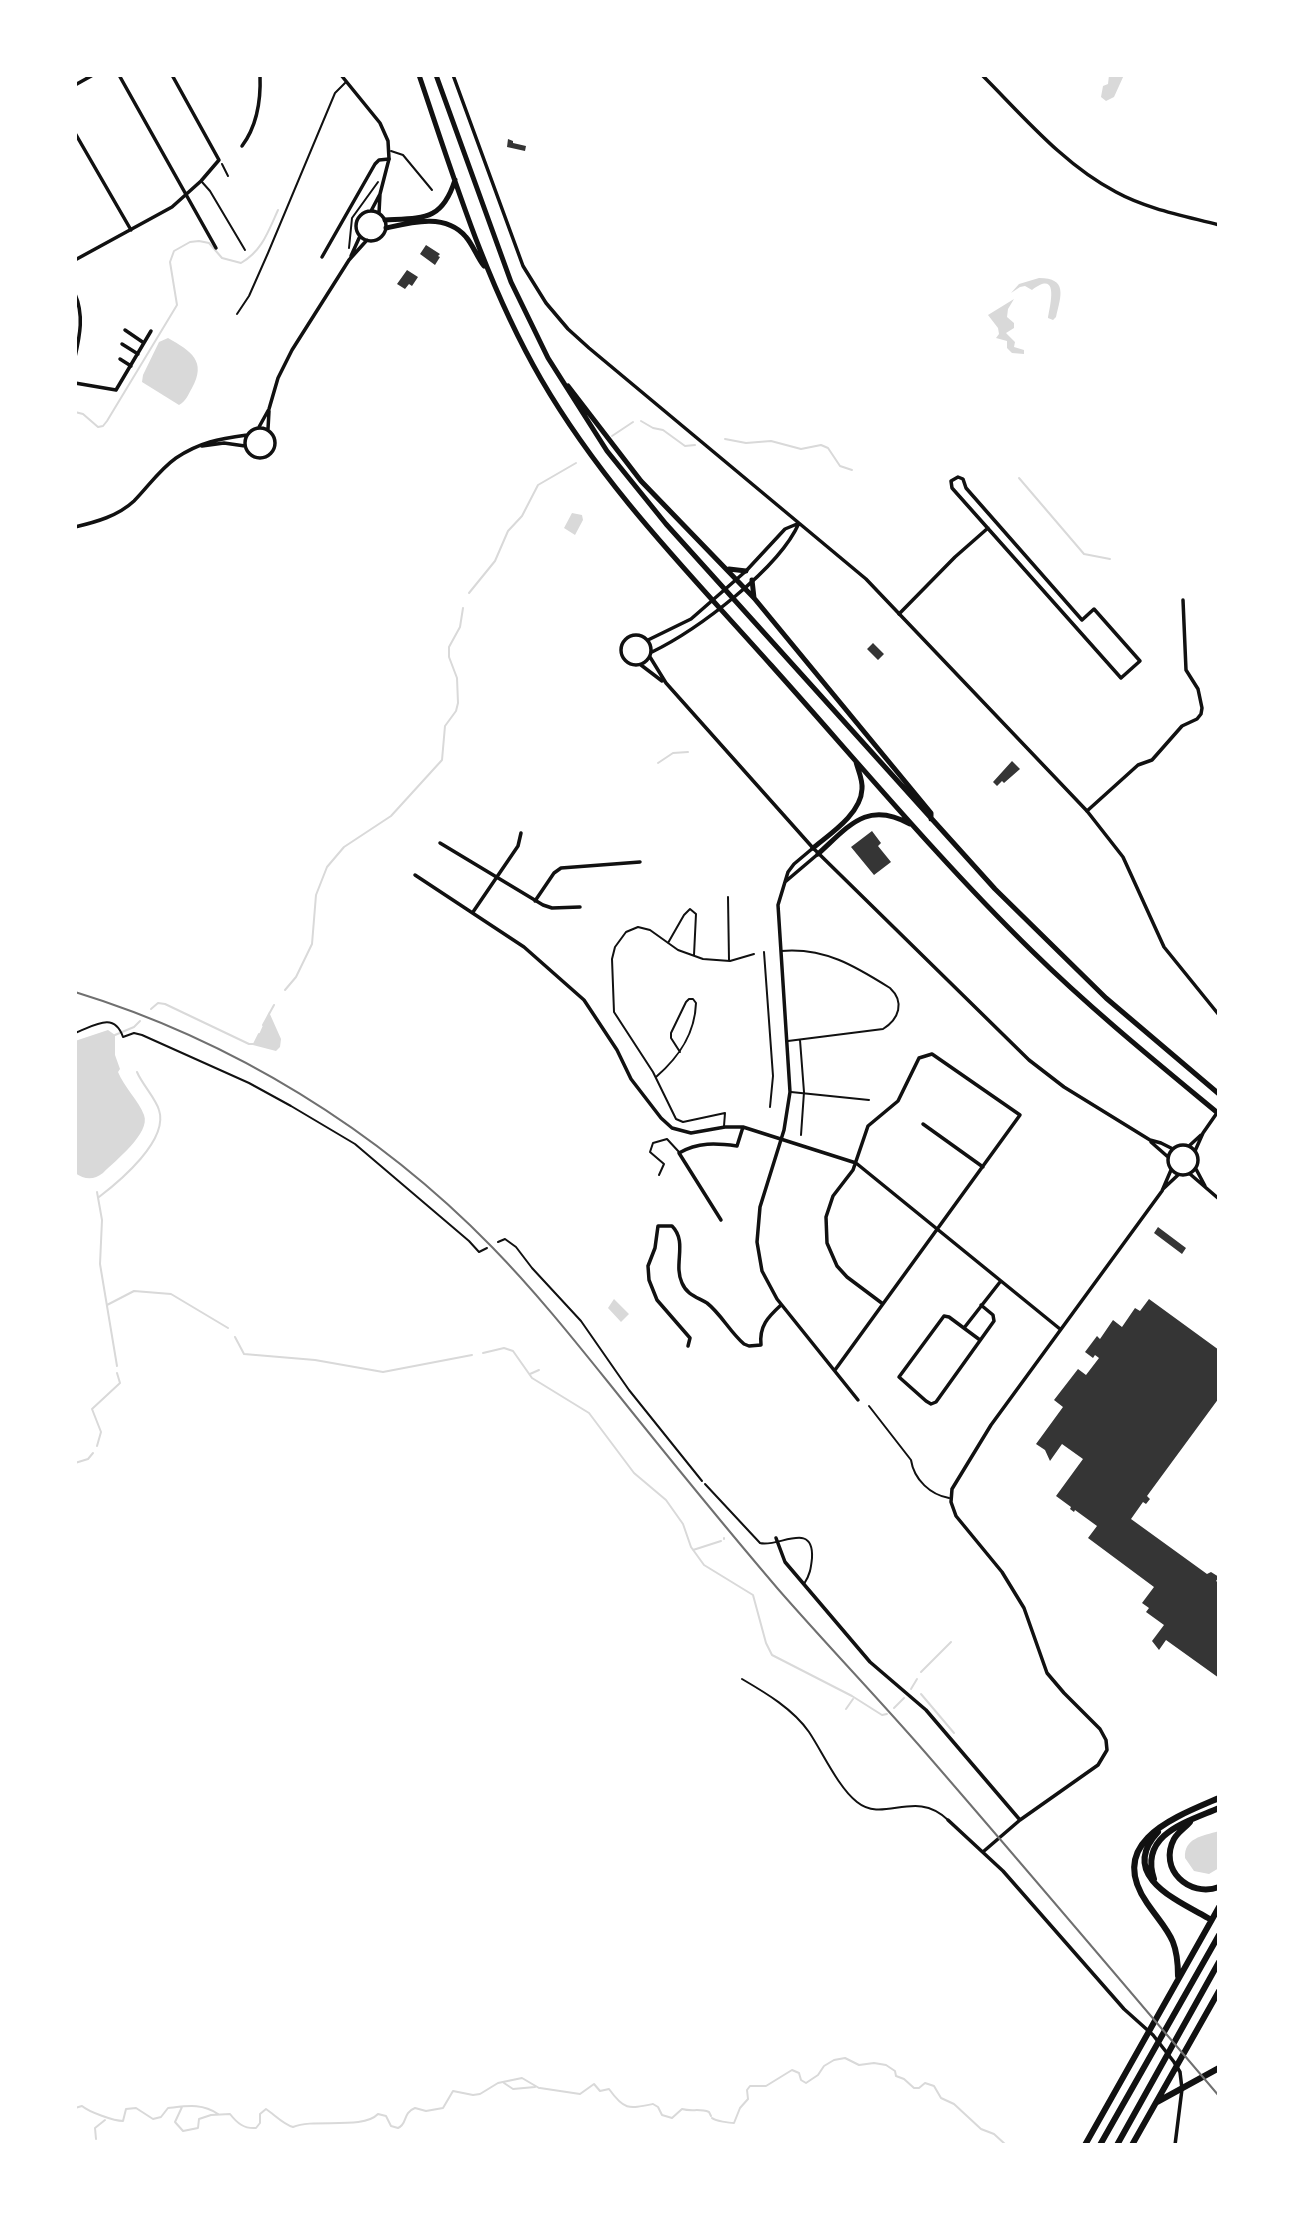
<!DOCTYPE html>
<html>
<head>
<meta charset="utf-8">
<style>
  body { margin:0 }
  #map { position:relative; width:1294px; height:2220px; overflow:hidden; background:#fff; font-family:"Varela Round",sans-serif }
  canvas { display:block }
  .frame { position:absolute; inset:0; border:77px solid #fff; pointer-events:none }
</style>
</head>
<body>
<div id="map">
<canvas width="1294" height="2220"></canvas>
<div class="frame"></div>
</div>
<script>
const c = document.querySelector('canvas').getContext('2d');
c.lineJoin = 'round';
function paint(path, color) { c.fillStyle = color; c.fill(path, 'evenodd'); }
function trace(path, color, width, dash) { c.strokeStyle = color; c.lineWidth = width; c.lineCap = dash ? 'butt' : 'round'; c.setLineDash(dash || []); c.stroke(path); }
paint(new Path2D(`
  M 1109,75 L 1124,75 L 1114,97 L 1106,101 L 1101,97 L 1103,86 L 1108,84 Z
  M 1039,278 C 1068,278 1061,296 1056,317 L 1053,320 L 1048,318 C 1049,309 1061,268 1032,290 L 1025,286 L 1020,287 L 1011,293 L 1019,284 Z
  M 1014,299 L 1008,309 L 1007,317 L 1014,323 L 1014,328 L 1006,333 L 1015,342 L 1014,347 L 1024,350 L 1024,354 L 1012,353 L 1007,348 L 1007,341 L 996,338 L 999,334 L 998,328 L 988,315 Z
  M 168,338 C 191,351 207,361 192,388 C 188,395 186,401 179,405 L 142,382 L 143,375 L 159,342 Z
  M 572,513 L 582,515 L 583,520 L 575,535 L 564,528 Z
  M 269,1012 L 281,1039 L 280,1047 L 276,1051 L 249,1044 L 254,1044 L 256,1041 Z
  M 108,1030 L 115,1035 L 115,1055 L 120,1069 L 118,1072 C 124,1087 139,1101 144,1115 C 151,1133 115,1161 103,1173 C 94,1180 85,1180 75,1173 L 75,1041 Z
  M 614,1299 L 629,1314 L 621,1322 L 608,1308 Z
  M 1219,1831 L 1219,1868 L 1209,1874 L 1194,1871 L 1185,1858 C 1184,1838 1202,1836 1219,1831 Z`), '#d9d9d9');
trace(new Path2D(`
  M 75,412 L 83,414 L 98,427 L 103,426 L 107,421 L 177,305 L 170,262 L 174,251 L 190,242 L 199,241 L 209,243 L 222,258 L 241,263 C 262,251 268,232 278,210
  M 641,421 L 653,428 L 663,430 L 685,446 L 695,445
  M 612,436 L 633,422
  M 725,439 L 746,443 L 771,441 L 801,449 L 821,445 L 828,448 L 840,466 L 852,470
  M 1019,478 L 1084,554 L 1110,559
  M 469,593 L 495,561 L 508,531 L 522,516 L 538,485 L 576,463
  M 658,763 L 673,753 L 688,752
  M 285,990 L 296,977 L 312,944 L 316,895 L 327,867 L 344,847 L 391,816 L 442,760 L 445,726 L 456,711 L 458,703 L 457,678 L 449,657 L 449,647 L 460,627 L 463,608
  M 151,1009 L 158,1003 L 165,1004 L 249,1044 L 254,1044 L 259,1034
  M 263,1025 L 274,1005
  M 115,1035 L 134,1027 L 140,1021
  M 97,1192 L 102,1220 L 100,1264 L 117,1366
  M 99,1197 C 120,1181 169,1140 159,1110 C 156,1099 142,1084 137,1072
  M 107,1305 L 134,1291 L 171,1294 L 228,1328
  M 235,1337 L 244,1354 L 315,1360 L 383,1372 L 472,1355
  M 483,1353 L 504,1348 L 513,1351 L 532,1378 L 589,1413 L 634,1473 L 666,1500 L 683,1524 L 691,1547 L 704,1565 L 753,1595 L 766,1643 L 772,1655 L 852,1696 L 882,1715 L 887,1714
  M 530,1374 L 539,1370
  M 97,1446 L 101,1432 L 92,1409 L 120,1383 L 117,1373
  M 75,1463 L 88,1459 L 93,1453
  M 724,1539 L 724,1538
  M 693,1550 L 721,1541
  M 921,1672 L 951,1642
  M 911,1689 L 917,1679
  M 921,1694 L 954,1733
  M 894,1708 L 904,1698
  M 846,1709 L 853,1699
  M 504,2083 L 513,2089 L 535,2087
  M 540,2088 L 580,2094 L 594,2084 L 600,2091 L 609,2089 C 624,2110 628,2109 653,2104 L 658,2107 L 662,2115 L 672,2118 L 682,2109 C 692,2112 699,2108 709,2112 L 711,2116
  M 182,2107 L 175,2122 L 183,2131 L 198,2128 L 199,2119 L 211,2115 L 230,2114 C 237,2123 244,2129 256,2128 L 260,2123 L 260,2114 L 266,2109 C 275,2115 283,2124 293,2127 C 314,2118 363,2130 378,2114 L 386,2116 L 391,2126 L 398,2128 C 408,2124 402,2113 415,2108 L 426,2111 L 443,2108 L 453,2091 L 473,2095 L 480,2094 L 498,2083 L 522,2078 L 539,2088
  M 75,2108 L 82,2106 C 89,2112 114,2121 123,2121 L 126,2109 L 136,2108 L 153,2119 L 161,2117 L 168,2108 C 187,2106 202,2103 218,2114
  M 712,2118 C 715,2121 730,2123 734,2123 L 740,2108 L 748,2099 L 747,2090 L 750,2086 L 766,2086 L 792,2070 L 799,2073 L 801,2080 L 806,2083 L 818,2075 L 824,2066 L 834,2060 L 845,2058 L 859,2065 L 874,2063 L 886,2065 L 895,2071 L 896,2076 L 904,2079 L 914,2088 L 919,2088 L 925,2083 L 934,2086 L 941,2098 L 954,2104 L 981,2129 L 994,2134 L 1006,2145
  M 96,2139 L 95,2128 L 105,2120`), '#d9d9d9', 2);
paint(new Path2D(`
  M 508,139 L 513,141 L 513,143 L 526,146 L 525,151 L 507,147 Z
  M 426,245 L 440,254 L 438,256 L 440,257 L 435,265 L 420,254 Z
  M 407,270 L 418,277 L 412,286 L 409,284 L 405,289 L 397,284 Z
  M 873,643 L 884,654 L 878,660 L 867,649 Z
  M 1012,761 L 1020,769 L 1004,783 L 1002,781 L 997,786 L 993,782 Z
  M 872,831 L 881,843 L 878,846 L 891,862 L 874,875 L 851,847 Z
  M 1158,1227 L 1186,1248 L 1182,1254 L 1154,1233 Z
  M 1149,1299 L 1219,1350 L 1219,1398 L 1147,1496 L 1150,1499 L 1146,1504 L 1143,1502 L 1131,1519 L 1207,1574 L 1211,1572 L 1219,1577 L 1216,1581 L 1219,1583 L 1219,1678 L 1166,1640 L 1159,1650 L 1152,1641 L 1164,1625 L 1146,1612 L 1149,1608 L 1142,1603 L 1154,1587 L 1088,1538 L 1097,1526 L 1075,1510 L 1074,1512 L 1070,1509 L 1071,1507 L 1056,1496 L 1083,1459 L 1062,1444 L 1050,1461 L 1045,1450 L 1036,1444 L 1063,1407 L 1054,1400 L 1078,1369 L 1086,1375 L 1099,1358 L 1095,1355 L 1093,1358 L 1085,1352 L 1097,1336 L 1100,1339 L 1113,1320 L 1122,1327 L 1135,1308 L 1140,1311 Z`), '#353535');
trace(new Path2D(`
  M 222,164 L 228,176
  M 349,248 L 352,218 L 378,182
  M 75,1033 C 94,1026 114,1011 123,1037 L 134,1033 L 142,1035 L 249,1083 L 291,1106 L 355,1144 L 469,1241 L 479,1252 L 487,1248
  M 498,1242 L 505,1239 L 516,1247 L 532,1268 L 581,1321 L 629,1390 L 702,1481`), '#111', 2);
trace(new Path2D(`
  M 391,151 L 403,155 L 432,190
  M 202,182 L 210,191 L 245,250
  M 237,314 L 249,296 L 268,253 L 335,93 L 346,82
  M 728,897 L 729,960
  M 668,943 L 684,915 L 690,909 L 696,914 L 694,955
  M 781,951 C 824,947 855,966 890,988 C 905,1002 899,1019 883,1029 L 788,1041
  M 764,952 L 773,1076 L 770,1107
  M 800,1040 L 804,1092 L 801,1135
  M 656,1077 C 679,1057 695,1034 696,1003 L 693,999 L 689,999 L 686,1002 L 671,1033 L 671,1038 L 680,1052
  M 791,1092 L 869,1100
  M 724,1126 L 725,1113 L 683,1122 L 676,1119 L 653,1072 L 614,1012 L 612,959 L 615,947 L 626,932 L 638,927 L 650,930 L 678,950 L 703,959 L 730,961 L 754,954
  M 659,1175 L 664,1164 L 650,1152 L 653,1143 L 667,1139 L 679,1152
  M 869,1406 L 911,1460 C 914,1480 931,1495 949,1498
  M 705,1484 L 760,1543 C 778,1548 814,1520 812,1558 C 811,1568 810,1575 804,1584
  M 742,1679 C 766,1693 793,1709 809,1732 C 823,1753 838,1787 857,1802 C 884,1824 915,1788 948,1820`), '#111', 2);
trace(new Path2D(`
  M 119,75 L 216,248
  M 75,85 L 93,75
  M 75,133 L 131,230
  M 242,146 C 257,126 261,100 260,75
  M 322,257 L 375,164 L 379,160 L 389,159
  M 75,260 L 172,207 L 201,181 L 219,160 L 172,75
  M 75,294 C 84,315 80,335 75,357
  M 125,330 L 144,343
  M 122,344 L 138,354
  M 120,359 L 131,366
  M 75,383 L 116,390 L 151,331
  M 958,477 L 963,479 L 966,488 L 1082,620 L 1094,609 L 1140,661 L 1121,678 L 952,488 L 951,481 Z
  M 899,614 L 955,557 L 988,528
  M 1087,811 L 1138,765 L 1152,760 L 1182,726 L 1197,719 L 1201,714 L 1202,708 L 1198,689 L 1186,670 L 1183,600
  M 440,843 L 543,905 L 552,908 L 580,907
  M 813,848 L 794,864 L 788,872 L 778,905 L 790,1092 L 784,1130 L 760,1207 L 757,1242 L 762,1271 L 777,1299 L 858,1400
  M 415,875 L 524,947 L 584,1000 L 617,1050 L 631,1079 L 661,1118 L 672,1128 L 691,1133 L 725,1127 L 743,1127 L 856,1163 L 1060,1329
  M 785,882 L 818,854
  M 535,901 L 554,873 L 561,868 L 640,862
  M 473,912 L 518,846 L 521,833
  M 923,1124 L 983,1167
  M 1163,1189 L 1178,1175
  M 721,1220 L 679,1153 C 698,1142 716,1143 737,1146 L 743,1127
  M 964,1328 L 1000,1282
  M 980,1340 L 949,1317 L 944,1316 L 899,1377 L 926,1401 L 931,1404 L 936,1402 L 994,1321 L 993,1315 L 981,1305
  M 688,1346 L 690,1338 L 657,1300 L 649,1280 L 648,1266 L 655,1248 L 658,1226 L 672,1226 C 688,1242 673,1264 682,1283 C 687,1295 697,1297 707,1303 C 721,1314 730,1332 744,1344 L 749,1346 L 761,1345 C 759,1326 768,1317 781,1305
  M 835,1370 L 1020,1115 L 932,1054 L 919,1058 L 898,1101 L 868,1126 L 853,1170 L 833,1196 L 826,1217 L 827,1243 L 837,1266 L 847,1277 L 883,1304
  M 776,1538 L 785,1562 L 870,1662 L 926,1710 L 1020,1820
  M 948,1820 L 1003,1871 L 1124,2009 L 1153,2035 L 1174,2062 L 1180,2072 L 1182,2089 L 1175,2145
  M 984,1851 L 1020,1820 L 1098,1765 L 1107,1750 L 1106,1740 L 1100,1729 L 1064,1693 L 1047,1673 L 1024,1608 L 1002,1572 L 956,1516 L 951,1502 L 952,1489 L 991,1425 L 1162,1191 L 1171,1170`), '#111', 3.5);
trace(new Path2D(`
  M 341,75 L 380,123 L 388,141 L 389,159 L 380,194 L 379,213
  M 453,75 L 523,266 L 546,303 L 568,329 L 589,348 L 866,579 L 1087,811 L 1123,857 L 1164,947 L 1219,1015
  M 982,75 C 1023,116 1064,165 1116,192 C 1147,209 1185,216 1219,225
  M356 226a15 15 0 1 1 30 0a15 15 0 1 1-30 0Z
  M 371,211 L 380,194
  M 351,256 L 360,236
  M 259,427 L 269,409 L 278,378 L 292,350 L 349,260 L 367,240
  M245 443a15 15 0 1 1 30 0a15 15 0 1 1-30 0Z
  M 268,429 L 269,411
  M 202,446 L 224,443 L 245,446
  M 75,527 C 96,522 118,516 134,501 C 148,487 159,470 176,458 C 200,442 219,439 247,435
  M621 650a15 15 0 1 1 30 0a15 15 0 1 1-30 0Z
  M 648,640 L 691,619 L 746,571 L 785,529 L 797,524
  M 652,652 C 697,630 779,569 799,523
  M 650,657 L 666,683 L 813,848 L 1029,1060 L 1064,1087 L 1150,1140 L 1161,1143 L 1173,1149
  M 641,665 L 662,681
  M 1151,1142 L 1168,1157
  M1168 1160a15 15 0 1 1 30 0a15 15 0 1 1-30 0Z
  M 1189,1146 L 1201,1135
  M 1195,1151 L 1203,1133 L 1219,1110
  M 1196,1169 L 1205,1186
  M 1190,1174 L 1219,1199`), '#111', 3.5);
trace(new Path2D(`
  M 419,75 C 454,178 486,284 541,379 C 603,486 689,573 771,665 C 857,761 940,861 1032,951 C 1091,1009 1155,1061 1219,1114
  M 436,75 L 511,282 L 548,358 L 607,451 L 666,524 L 995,889 L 1106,998 L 1219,1094
  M 385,220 C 424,218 442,221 455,180
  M 386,228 C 412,222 446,213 466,237 C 473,245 477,257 484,266
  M 568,386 L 641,481 L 754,598 L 931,813 L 931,819
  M 729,569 L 746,571
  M 752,580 L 754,598
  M 813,848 C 830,834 861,814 862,789 C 863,780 858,770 856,762
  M 818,854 C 849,826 867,800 910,824`), '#111', 5);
trace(new Path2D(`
  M 1190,1822 C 1185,1828 1178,1832 1174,1839 C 1158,1869 1189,1898 1219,1887
  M 1158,1832 C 1118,1875 1176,1900 1208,1918
  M 1154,1879 C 1139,1834 1187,1822 1219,1808
  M 1178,1976 C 1178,1937 1167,1932 1147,1903 C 1105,1842 1175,1817 1219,1798
  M 1157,2102 L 1219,2068
  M 1085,2145 L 1219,1907
  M 1100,2145 L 1219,1935
  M 1117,2145 L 1219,1962
  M 1132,2145 L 1219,1991`), '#111', 6);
trace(new Path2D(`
  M 75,992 C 232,1040 378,1130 492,1247 C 534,1290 571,1336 608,1382 C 664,1452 720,1521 778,1589 C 826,1644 876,1696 924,1751 C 1023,1865 1121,1981 1219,2096`), '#707070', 2);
</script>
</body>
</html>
